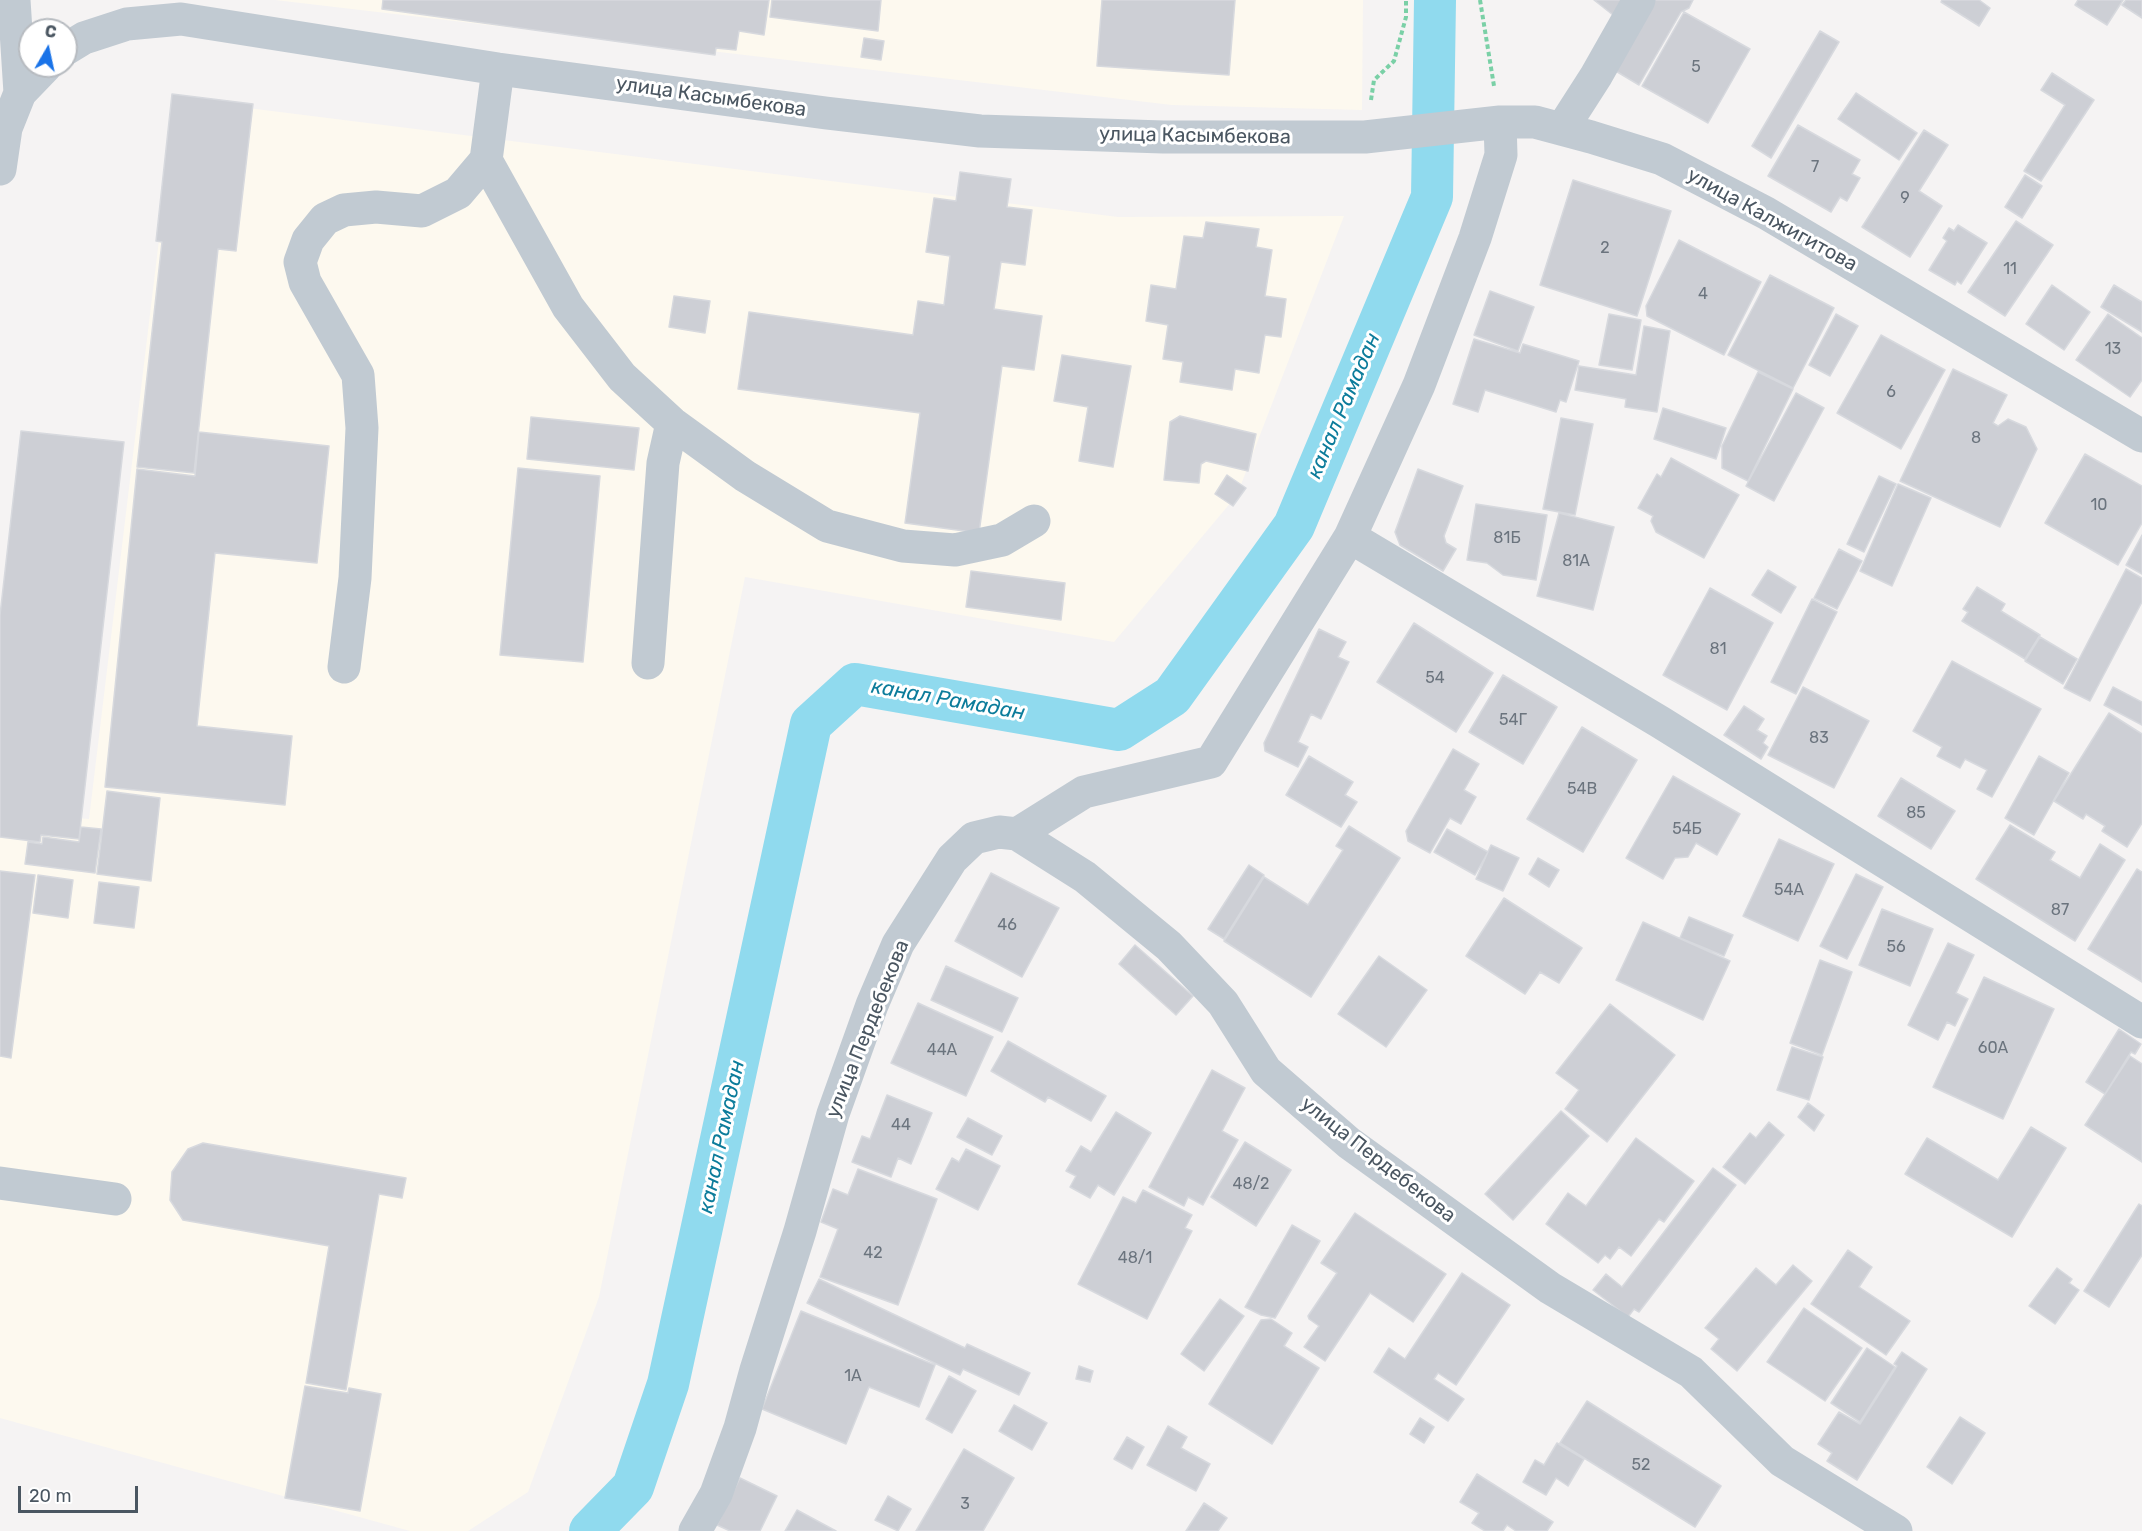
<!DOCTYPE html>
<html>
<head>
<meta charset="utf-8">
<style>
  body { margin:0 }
  #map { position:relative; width:2142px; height:1531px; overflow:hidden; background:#f5f3f3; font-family:Rubik,sans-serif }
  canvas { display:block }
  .north { position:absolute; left:18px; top:18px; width:60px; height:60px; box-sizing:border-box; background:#fff; border:2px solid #b7bbc0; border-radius:50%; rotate:9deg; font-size:16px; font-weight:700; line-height:24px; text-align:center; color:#4a5661 }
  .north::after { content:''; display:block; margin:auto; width:21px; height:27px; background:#1a73e8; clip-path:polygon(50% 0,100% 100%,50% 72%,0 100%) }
  .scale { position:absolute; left:18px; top:1486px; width:120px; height:27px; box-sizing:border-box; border:3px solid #4a5661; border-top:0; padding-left:8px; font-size:18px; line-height:21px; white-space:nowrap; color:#4a5661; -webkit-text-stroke:4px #fff; paint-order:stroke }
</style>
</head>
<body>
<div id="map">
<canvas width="2142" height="1531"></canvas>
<div class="north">С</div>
<div class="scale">20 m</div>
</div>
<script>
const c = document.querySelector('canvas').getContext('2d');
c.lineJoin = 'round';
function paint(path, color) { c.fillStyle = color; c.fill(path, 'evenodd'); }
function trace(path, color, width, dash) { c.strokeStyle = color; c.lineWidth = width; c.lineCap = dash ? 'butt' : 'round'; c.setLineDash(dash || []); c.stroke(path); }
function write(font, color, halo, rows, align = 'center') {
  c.font = font + ' Rubik,sans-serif'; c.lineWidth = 6; c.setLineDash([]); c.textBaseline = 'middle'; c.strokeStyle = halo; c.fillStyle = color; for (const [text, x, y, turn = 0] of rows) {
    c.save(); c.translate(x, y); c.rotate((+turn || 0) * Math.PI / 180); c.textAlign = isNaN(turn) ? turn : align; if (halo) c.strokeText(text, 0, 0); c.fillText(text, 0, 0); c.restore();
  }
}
paint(new Path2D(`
  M 275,0 L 1363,0 L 1362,110 L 1172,105 Z
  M 176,99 L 1118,217 L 1344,216 L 1237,495 L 1114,642 L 745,577 L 599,1297 L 528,1492 L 468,1531 L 410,1531 L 0,1418 L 0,812 L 89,819 Z`), '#fdf9ef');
trace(new Path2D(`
  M 590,1531 L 633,1487 L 668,1384 L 811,724 L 855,684 L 1119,730 L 1172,696 L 1294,526 L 1432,197 L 1435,0`), '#90daee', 42);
const building = new Path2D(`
  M 383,0 L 769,0 L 764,35 L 739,31 L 736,50 L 716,48 L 715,55 L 382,9 Z
  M 772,0 L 881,0 L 878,31 L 770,17 Z
  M 1102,0 L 1235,0 L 1229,75 L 1097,66 Z
  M 1594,0 L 1625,0 L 1613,15 Z
  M 1654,0 L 1693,0 L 1689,8 L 1681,12 L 1639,85 L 1614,70 Z
  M 1942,0 L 1979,0 L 1990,8 L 1979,26 L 1941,2 Z
  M 2078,0 L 2123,0 L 2107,25 L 2075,5 Z
  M 2126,0 L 2142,0 L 2142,18 L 2122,5 Z
  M 1684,12 L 1750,49 L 1708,123 L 1642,86 Z
  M 1820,31 L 1839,42 L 1771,158 L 1752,146 Z
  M 864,38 L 884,41 L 881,60 L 861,57 Z
  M 2052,73 L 2094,100 L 2041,181 L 2024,171 L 2065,105 L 2041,90 Z
  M 1856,93 L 1917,133 L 1899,160 L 1838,119 Z
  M 172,94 L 253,104 L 236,251 L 218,249 L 194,473 L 137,467 L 162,242 L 156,241 Z
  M 1798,125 L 1860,160 L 1852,174 L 1860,178 L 1847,201 L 1840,197 L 1831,212 L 1768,176 Z
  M 1924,130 L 1948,145 L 1919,191 L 1942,206 L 1910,257 L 1862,227 Z
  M 960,172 L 1011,179 L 1007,207 L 1032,210 L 1025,265 L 1001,262 L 994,309 L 1042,316 L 1034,370 L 1002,366 L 979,533 L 905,523 L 920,413 L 738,389 L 749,312 L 913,335 L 918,301 L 944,305 L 950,256 L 926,252 L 934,198 L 956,201 Z
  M 2025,175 L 2042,186 L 2022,218 L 2005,207 Z
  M 1573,180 L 1671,211 L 1637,316 L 1540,285 Z
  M 2016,221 L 2053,245 L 2005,316 L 1968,292 Z
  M 1206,222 L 1259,229 L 1256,247 L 1272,250 L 1265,296 L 1286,299 L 1281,337 L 1265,335 L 1259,373 L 1235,369 L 1232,390 L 1180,382 L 1183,362 L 1163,359 L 1168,325 L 1146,321 L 1151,285 L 1176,289 L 1184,236 L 1203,238 Z
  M 1958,225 L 1987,243 L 1961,284 L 1957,281 L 1955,285 L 1929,270 L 1947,241 L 1943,238 L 1949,228 L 1954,231 Z
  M 1679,240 L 1761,282 L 1724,355 L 1647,316 L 1646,306 Z
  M 1770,275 L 1834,308 L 1793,388 L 1728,355 Z
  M 2052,285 L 2090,312 L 2064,350 L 2026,324 Z
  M 2114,285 L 2142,302 L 2142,332 L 2101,307 Z
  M 1490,291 L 1534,307 L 1518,351 L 1474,335 Z
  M 674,296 L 710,301 L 705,333 L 669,327 Z
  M 1609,314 L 1641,320 L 1632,370 L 1599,365 Z
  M 1836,314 L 1858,326 L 1830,376 L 1809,365 Z
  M 2108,314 L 2142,338 L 2142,380 L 2130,397 L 2076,360 Z
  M 1644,326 L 1670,331 L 1657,412 L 1625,407 L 1626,399 L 1575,390 L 1579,366 L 1636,375 Z
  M 1881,335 L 1945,370 L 1901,449 L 1837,413 Z
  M 1474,339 L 1520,353 L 1523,344 L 1579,361 L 1566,402 L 1560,400 L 1556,412 L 1485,390 L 1478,412 L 1453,404 Z
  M 1062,355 L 1131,366 L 1113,467 L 1079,461 L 1088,407 L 1054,401 Z
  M 1953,369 L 2007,395 L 1993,423 L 1998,426 L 2008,419 L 2026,427 L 2037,449 L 2000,527 L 1900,481 Z
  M 1758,372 L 1793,389 L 1748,481 L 1722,468 L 1722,446 Z
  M 1796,393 L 1824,408 L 1774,501 L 1746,486 Z
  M 1663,408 L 1726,428 L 1716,459 L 1654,439 Z
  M 1180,416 L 1256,434 L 1248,471 L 1206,461 L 1201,464 L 1199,483 L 1164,480 L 1170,422 Z
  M 531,417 L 639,428 L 634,470 L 527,459 Z
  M 1561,418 L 1593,424 L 1575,515 L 1543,509 Z
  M 21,431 L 124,442 L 79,839 L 41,835 L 40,842 L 0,837 L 0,615 Z
  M 199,432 L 329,446 L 317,563 L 215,553 L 197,726 L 292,736 L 285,805 L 105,787 L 137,469 L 195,476 Z
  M 2085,454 L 2142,486 L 2142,523 L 2118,565 L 2045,523 Z
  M 1671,458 L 1739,495 L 1704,558 L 1656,532 L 1651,521 L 1653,516 L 1638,508 L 1657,474 L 1661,477 Z
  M 518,468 L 600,476 L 583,662 L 500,655 Z
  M 1418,469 L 1463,486 L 1444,536 L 1446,543 L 1456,549 L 1443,571 L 1400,545 L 1395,532 Z
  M 1227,475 L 1246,488 L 1233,506 L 1215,494 Z
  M 1879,476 L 1896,484 L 1864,552 L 1847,544 Z
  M 1898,484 L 1931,498 L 1892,586 L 1860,571 Z
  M 1476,504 L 1547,515 L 1536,580 L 1503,575 L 1487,563 L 1467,560 Z
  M 1559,513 L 1614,527 L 1593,610 L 1537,596 Z
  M 2142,535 L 2142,574 L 2126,565 Z
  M 1839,549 L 1862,561 L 1837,609 L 1814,598 Z
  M 2126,569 L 2142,578 L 2142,602 L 2090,701 L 2064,688 Z
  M 1768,570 L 1796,587 L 1781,613 L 1752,595 Z
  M 971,571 L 1065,583 L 1061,620 L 966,607 Z
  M 1977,587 L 2005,604 L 2001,611 L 2040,635 L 2025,659 L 1962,621 L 1968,612 L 1963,609 Z
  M 1710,588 L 1773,623 L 1727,710 L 1663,675 Z
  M 1812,599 L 1837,612 L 1796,694 L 1771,682 Z
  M 1414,623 L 1493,673 L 1456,732 L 1377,682 Z
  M 1319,629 L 1346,642 L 1338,657 L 1349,662 L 1321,719 L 1311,714 L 1298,742 L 1308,747 L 1298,767 L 1265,751 L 1264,743 Z
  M 2040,637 L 2077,659 L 2063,684 L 2025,661 Z
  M 1952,661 L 2041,709 L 1992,797 L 1977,789 L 1987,770 L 1965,759 L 1960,768 L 1937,756 L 1942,747 L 1913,731 Z
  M 1503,675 L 1557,707 L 1523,764 L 1469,732 Z
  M 1803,687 L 1869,721 L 1834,788 L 1768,755 Z
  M 2113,687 L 2142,702 L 2142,725 L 2104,705 Z
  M 1744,706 L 1764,719 L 1757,730 L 1767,736 L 1763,743 L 1768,747 L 1761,759 L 1724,735 Z
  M 2109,713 L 2142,734 L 2142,823 L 2127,847 L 2102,831 L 2105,826 L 2086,814 L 2083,819 L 2054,801 Z
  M 1582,727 L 1637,760 L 1583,852 L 1527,819 Z
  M 1453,749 L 1479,764 L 1464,790 L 1476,797 L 1461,824 L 1450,818 L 1430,853 L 1408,841 L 1406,831 Z
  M 1309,756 L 1353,782 L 1345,795 L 1357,802 L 1341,827 L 1286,795 Z
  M 2039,756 L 2069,773 L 2034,835 L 2005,818 Z
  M 1673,776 L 1740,814 L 1717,855 L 1696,843 L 1688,857 L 1675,858 L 1663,879 L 1626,858 Z
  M 1901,778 L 1955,811 L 1931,849 L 1878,816 Z
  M 107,791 L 160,798 L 151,881 L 97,874 Z
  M 2010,825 L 2055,852 L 2050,860 L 2080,878 L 2100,844 L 2125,860 L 2075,941 L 1976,879 Z
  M 1349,826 L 1400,858 L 1311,997 L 1224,941 L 1264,877 L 1308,905 L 1343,850 L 1336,846 Z
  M 81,827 L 101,829 L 95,873 L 25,864 L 28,842 L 42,844 L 43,837 L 79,842 Z
  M 1447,829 L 1488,852 L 1475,875 L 1434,852 Z
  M 1779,839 L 1834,864 L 1798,941 L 1743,916 Z
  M 1491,845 L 1519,858 L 1503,891 L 1476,879 Z
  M 1538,858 L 1559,870 L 1549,887 L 1529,874 Z
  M 1249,865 L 1264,875 L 1224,939 L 1208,929 Z
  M 2137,869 L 2142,872 L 2142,982 L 2088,949 Z
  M 0,871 L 35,875 L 11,1058 L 0,1056 Z
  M 991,873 L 1059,908 L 1022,977 L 955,941 Z
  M 1856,874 L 1883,887 L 1847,959 L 1820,946 Z
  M 38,875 L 73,880 L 68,918 L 33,913 Z
  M 99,882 L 139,887 L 134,928 L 94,923 Z
  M 1504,898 L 1582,948 L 1559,983 L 1540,972 L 1525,994 L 1466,956 Z
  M 1882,909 L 1933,929 L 1910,986 L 1859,965 Z
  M 1689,917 L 1733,935 L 1724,956 L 1680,938 Z
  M 1643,922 L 1730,961 L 1703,1020 L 1616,980 Z
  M 1948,943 L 1974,955 L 1956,993 L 1968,999 L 1955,1026 L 1947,1022 L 1938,1040 L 1908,1025 Z
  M 1135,945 L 1193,996 L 1176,1015 L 1119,964 Z
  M 1379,956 L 1427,990 L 1386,1047 L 1338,1014 Z
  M 1820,960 L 1852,972 L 1822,1055 L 1790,1043 Z
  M 946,966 L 1018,998 L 1002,1032 L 931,1000 Z
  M 1984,977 L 2054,1009 L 2003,1119 L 1933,1087 Z
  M 918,1003 L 993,1037 L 966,1096 L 891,1063 Z
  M 1610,1004 L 1675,1055 L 1607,1142 L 1565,1109 L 1579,1090 L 1556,1073 Z
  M 2119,1029 L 2141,1044 L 2135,1054 L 2131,1052 L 2105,1094 L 2086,1082 Z
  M 1008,1041 L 1106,1096 L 1091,1121 L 1048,1097 L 1045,1102 L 991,1071 Z
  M 1792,1047 L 1823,1057 L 1809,1100 L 1777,1090 Z
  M 2130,1056 L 2142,1064 L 2142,1162 L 2085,1125 Z
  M 1212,1070 L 1245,1088 L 1222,1131 L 1238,1140 L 1203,1205 L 1188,1197 L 1184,1206 L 1149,1187 Z
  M 887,1095 L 932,1113 L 911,1164 L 898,1158 L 891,1177 L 852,1162 L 862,1136 L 870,1139 Z
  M 1808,1103 L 1824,1115 L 1814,1131 L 1798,1117 Z
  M 1561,1111 L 1589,1136 L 1513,1220 L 1485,1194 Z
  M 1116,1112 L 1151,1133 L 1114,1195 L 1098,1185 L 1090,1198 L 1070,1187 L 1076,1176 L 1066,1171 L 1081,1146 L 1091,1152 Z
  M 968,1118 L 1002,1136 L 992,1155 L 957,1137 Z
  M 1769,1122 L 1784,1135 L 1745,1184 L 1723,1167 L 1750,1133 L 1756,1138 Z
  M 2031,1127 L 2066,1148 L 2012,1237 L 1905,1174 L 1927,1138 L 1998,1180 Z
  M 1636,1138 L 1694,1181 L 1664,1222 L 1659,1219 L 1631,1256 L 1619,1247 L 1610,1259 L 1605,1255 L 1598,1263 L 1546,1224 L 1568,1193 L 1586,1206 Z
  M 1245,1142 L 1291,1170 L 1256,1226 L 1211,1197 Z
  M 203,1143 L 406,1178 L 402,1198 L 379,1194 L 346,1390 L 306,1383 L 329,1246 L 183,1220 L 170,1200 L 172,1172 L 188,1149 Z
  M 966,1149 L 1000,1166 L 978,1210 L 936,1189 L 952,1158 L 959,1162 Z
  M 1713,1168 L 1736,1185 L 1639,1312 L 1634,1309 L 1628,1317 L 1593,1290 L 1606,1274 L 1622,1287 Z
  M 858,1169 L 937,1199 L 898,1305 L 820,1277 L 838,1229 L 821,1222 L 833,1189 L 848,1195 Z
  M 1143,1190 L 1192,1215 L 1185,1228 L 1192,1231 L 1147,1319 L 1078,1284 L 1123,1197 L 1136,1203 Z
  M 2139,1204 L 2142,1206 L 2142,1255 L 2109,1307 L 2084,1291 Z
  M 1355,1213 L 1446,1274 L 1413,1322 L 1370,1293 L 1325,1361 L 1304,1347 L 1319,1326 L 1309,1319 L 1308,1316 L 1337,1273 L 1321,1263 Z
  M 1292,1225 L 1320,1241 L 1275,1318 L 1261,1315 L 1245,1307 Z
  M 1848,1250 L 1872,1267 L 1859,1287 L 1910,1321 L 1886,1355 L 1811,1304 Z
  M 1793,1265 L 1812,1281 L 1737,1371 L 1711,1349 L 1719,1339 L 1705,1328 L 1756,1268 L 1776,1285 Z
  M 2057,1268 L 2072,1279 L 2069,1283 L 2079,1290 L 2055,1324 L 2029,1306 Z
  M 1462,1273 L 1510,1305 L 1456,1385 L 1438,1373 L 1434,1379 L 1464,1399 L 1448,1421 L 1374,1372 L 1389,1348 L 1405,1359 Z
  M 819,1279 L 965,1348 L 967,1344 L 1030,1373 L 1019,1395 L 963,1369 L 960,1375 L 807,1303 Z
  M 1220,1299 L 1244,1316 L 1204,1371 L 1181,1354 Z
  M 1804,1308 L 1862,1348 L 1825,1401 L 1767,1362 Z
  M 801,1311 L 935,1365 L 919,1407 L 869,1387 L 846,1444 L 762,1409 Z
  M 1271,1319 L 1292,1333 L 1284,1346 L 1319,1368 L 1272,1444 L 1209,1404 L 1261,1320 Z
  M 1867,1348 L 1895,1367 L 1860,1422 L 1831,1403 Z
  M 1902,1352 L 1927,1369 L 1857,1480 L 1827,1461 L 1832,1453 L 1818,1444 L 1839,1412 L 1860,1424 L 1897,1366 L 1894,1364 Z
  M 1079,1366 L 1093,1371 L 1090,1382 L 1076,1379 Z
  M 949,1376 L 976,1391 L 952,1433 L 926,1419 Z
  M 305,1386 L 348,1393 L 349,1388 L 381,1394 L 360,1511 L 285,1498 Z
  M 1587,1401 L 1721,1486 L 1695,1527 L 1560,1443 Z
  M 1014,1405 L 1047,1423 L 1032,1450 L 999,1431 Z
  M 1960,1417 L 1985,1433 L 1952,1484 L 1927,1467 Z
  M 1420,1418 L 1434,1427 L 1424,1443 L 1410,1434 Z
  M 1168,1426 L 1187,1437 L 1181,1448 L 1210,1464 L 1196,1491 L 1147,1465 Z
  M 1127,1437 L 1144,1447 L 1132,1469 L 1114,1459 Z
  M 1557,1443 L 1584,1459 L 1568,1486 L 1556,1478 L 1546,1495 L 1523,1482 L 1535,1460 L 1544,1465 Z
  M 964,1449 L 1014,1478 L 983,1531 L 916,1531 Z
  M 1477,1474 L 1553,1522 L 1547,1531 L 1516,1531 L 1507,1525 L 1503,1531 L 1485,1531 L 1472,1523 L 1479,1513 L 1460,1502 Z
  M 740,1478 L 777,1496 L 760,1531 L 730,1531 L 717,1525 Z
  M 888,1496 L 911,1509 L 898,1531 L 875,1520 Z
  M 1204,1503 L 1227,1518 L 1218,1531 L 1186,1531 Z
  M 797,1510 L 836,1531 L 785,1531 Z`);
paint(building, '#cdcfd5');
trace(building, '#d7d9de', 1.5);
trace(new Path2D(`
  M 1480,0 L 1494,86
  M 1371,100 L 1374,80 L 1394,61 L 1406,17 L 1406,0`), '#7ad0a6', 4, [4.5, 3]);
trace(new Path2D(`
  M 14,0 L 20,93
  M 66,49 L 84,38 L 127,24 L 181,19 L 498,69 L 826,113 L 980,131 L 1163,137 L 1365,137 L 1500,122 L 1535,122 L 1591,137 L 1662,159 L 1766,213 L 2142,436
  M 1562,129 L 1596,76 L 1639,0
  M 486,160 L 568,307 L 622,377 L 672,423 L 745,476 L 827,526 L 903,546 L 955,550 L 1002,540 L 1034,521
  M 0,169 L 6,128 L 20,93 L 46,66
  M 1350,537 L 1660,722 L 2142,1022
  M 648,663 L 663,463 L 672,423
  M 344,667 L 355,578 L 362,428 L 358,375 L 305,282 L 300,262 L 308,240 L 325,219 L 344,210 L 376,207 L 422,211 L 458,193 L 486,160 L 498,69
  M 1017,834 L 1084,792 L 1211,762 L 1350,537 L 1419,385 L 1475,238 L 1501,155 L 1500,122
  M 0,1183 L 115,1199
  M 695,1531 L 716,1494 L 740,1428 L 756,1370 L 800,1231 L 833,1114 L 872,1005 L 898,944 L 952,859 L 974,838 L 999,832 L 1017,834 L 1085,877 L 1169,946 L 1223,1003 L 1266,1071 L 1349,1143 L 1550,1288 L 1691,1372 L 1782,1461 L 1896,1531`), '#c1cad2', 33);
write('16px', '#6b747e', null, [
  ["5",1696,67],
  ["7",1815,167],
  ["9",1905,198],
  ["2",1605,248],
  ["11",2010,269],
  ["4",1703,294],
  ["13",2113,349],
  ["6",1891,392],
  ["8",1976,438],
  ["10",2099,505],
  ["81Б",1507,538],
  ["81А",1576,561],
  ["81",1718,649],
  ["54",1435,678],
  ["54Г",1513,720],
  ["83",1819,738],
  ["54В",1582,789],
  ["85",1916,813],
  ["54Б",1687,829],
  ["54А",1789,890],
  ["87",2060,910],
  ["46",1007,925],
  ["56",1896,947],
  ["60А",1993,1048],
  ["44А",942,1050],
  ["44",901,1125],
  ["48/2",1251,1184],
  ["42",873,1253],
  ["48/1",1135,1258],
  ["1А",853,1376],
  ["52",1641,1465],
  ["3",965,1504]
]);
write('20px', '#4a5661', '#fff', [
  ["улица Касымбекова",711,97,8],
  ["улица Касымбекова",1195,136,1],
  ["улица Калжигитова",1772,220,29],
  ["улица Пердебекова",868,1029,-68],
  ["улица Пердебекова",1378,1160,38]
]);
write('italic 21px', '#0c7c9b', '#fff', [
  ["канал Рамадан",1344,406,-67],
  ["канал Рамадан",948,700,10],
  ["канал Рамадан",722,1137,-78]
]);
</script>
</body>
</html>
